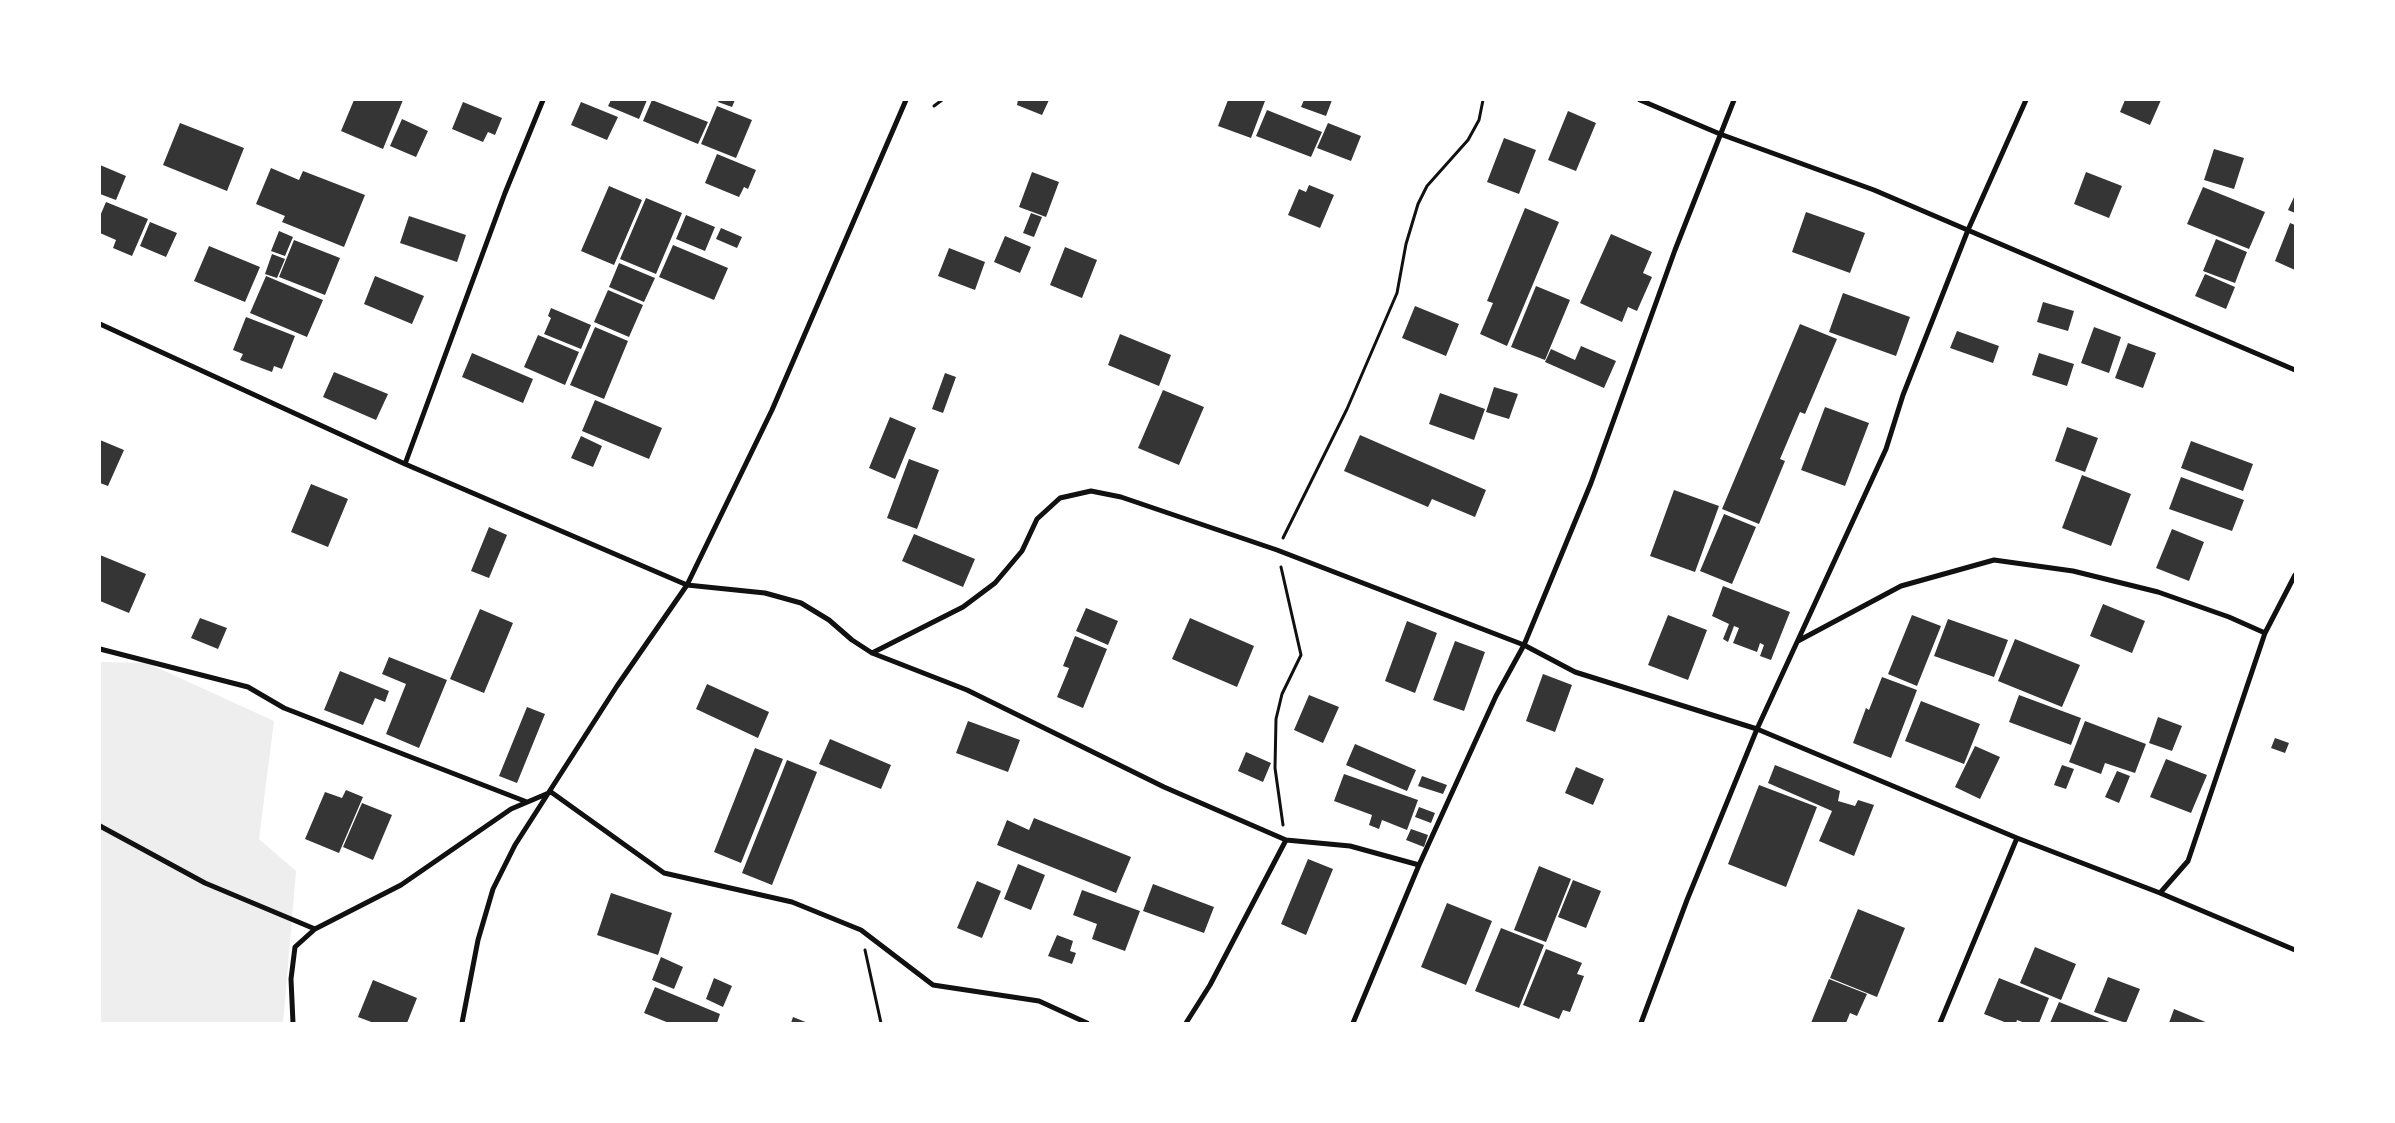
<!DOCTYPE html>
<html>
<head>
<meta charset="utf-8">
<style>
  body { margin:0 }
  #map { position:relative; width:2395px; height:1123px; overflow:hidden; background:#fff; font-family:"Asap Condensed",sans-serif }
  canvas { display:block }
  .frame { position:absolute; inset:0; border:101px solid #fff; pointer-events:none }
</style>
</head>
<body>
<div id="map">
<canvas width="2395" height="1123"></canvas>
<div class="frame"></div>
</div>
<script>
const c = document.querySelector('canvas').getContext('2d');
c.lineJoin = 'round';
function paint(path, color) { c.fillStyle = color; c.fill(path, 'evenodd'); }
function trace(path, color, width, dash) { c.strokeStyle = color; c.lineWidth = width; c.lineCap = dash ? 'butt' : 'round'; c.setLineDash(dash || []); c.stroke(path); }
paint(new Path2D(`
  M 100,662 L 147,663 L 274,721 L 259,839 L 296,871 L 283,1023 L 100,1023 Z`), '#eee');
paint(new Path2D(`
  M 354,100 L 403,100 L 383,149 L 341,131 Z
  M 611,100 L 647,100 L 639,119 L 608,106 Z
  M 652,100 L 708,122 L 698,144 L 643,121 Z
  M 719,100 L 735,100 L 732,107 L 718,102 Z
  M 1018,100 L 1049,100 L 1042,115 L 1017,105 Z
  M 1228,100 L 1265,101 L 1251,138 L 1218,126 Z
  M 1304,100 L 1332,100 L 1326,116 L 1301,107 Z
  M 2125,100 L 2161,100 L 2150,125 L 2120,112 Z
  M 463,102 L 502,118 L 495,135 L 488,132 L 483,142 L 452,129 Z
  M 581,102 L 618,117 L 607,140 L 571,125 Z
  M 717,106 L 752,120 L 736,158 L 701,144 Z
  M 1267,110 L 1322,132 L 1311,157 L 1256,136 Z
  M 1568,111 L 1596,123 L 1576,171 L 1548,160 Z
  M 402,119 L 428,131 L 416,157 L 390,146 Z
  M 180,123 L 244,148 L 227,191 L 163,165 Z
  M 1328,123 L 1361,136 L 1351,161 L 1317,148 Z
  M 1504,138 L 1536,150 L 1519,194 L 1487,182 Z
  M 2214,149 L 2244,158 L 2234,189 L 2204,180 Z
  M 717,154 L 756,170 L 748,189 L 744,187 L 739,197 L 705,183 Z
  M 100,165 L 126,176 L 116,200 L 100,194 Z
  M 271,168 L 299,180 L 303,171 L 365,195 L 344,247 L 282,222 L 285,216 L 256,204 Z
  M 1032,172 L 1059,182 L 1046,217 L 1019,207 Z
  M 2086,172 L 2122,186 L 2109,218 L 2074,204 Z
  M 1309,185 L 1334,195 L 1320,228 L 1288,215 L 1299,189 L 1306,192 Z
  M 609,186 L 642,200 L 614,265 L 581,251 Z
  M 2203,187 L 2265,212 L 2249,249 L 2187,224 Z
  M 2295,195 L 2295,213 L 2288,210 Z
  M 646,198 L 682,213 L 656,274 L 620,259 Z
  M 106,202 L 148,219 L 132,256 L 113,248 L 116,240 L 100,233 L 100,216 Z
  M 1525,208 L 1559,222 L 1507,346 L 1480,334 L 1493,303 L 1487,301 Z
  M 1806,212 L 1865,233 L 1850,273 L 1792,252 Z
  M 1031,213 L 1042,217 L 1034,237 L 1023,233 Z
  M 686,215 L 715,227 L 705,251 L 676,239 Z
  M 409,216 L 466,235 L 457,262 L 400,243 Z
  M 150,222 L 177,233 L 166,257 L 140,246 Z
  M 2290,223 L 2295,225 L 2295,270 L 2275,261 Z
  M 721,228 L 742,237 L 737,248 L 716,239 Z
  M 279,231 L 293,237 L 285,256 L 271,251 Z
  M 1611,234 L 1652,252 L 1643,273 L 1652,277 L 1637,311 L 1628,307 L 1622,322 L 1580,303 Z
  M 1005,236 L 1031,247 L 1020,273 L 994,262 Z
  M 2216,239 L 2247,252 L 2235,283 L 2203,271 Z
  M 294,240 L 340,258 L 325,295 L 279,277 Z
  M 673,245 L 728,268 L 714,300 L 659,277 Z
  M 209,246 L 260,267 L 245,302 L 194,281 Z
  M 1065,247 L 1097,260 L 1082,298 L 1050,285 Z
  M 949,248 L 985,262 L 975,290 L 938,276 Z
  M 272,254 L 285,259 L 277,278 L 265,274 Z
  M 619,263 L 655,278 L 644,302 L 609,287 Z
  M 2205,274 L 2235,287 L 2226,309 L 2195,296 Z
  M 266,276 L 323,300 L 307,337 L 250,313 Z
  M 375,276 L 424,296 L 412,324 L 364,304 Z
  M 1536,286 L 1570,300 L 1545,360 L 1511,347 Z
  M 608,290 L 643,305 L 629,337 L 594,322 Z
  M 1843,293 L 1910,317 L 1896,356 L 1829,332 Z
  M 2043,302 L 2074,311 L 2068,331 L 2037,322 Z
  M 1415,306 L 1459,324 L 1446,356 L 1402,338 Z
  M 551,308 L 591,325 L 581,349 L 544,334 L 551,318 L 548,316 Z
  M 246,317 L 295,336 L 282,369 L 274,366 L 272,372 L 240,360 L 243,354 L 233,350 Z
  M 1800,324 L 1837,339 L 1805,414 L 1800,412 L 1780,459 L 1785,461 L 1759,524 L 1722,509 Z
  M 595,327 L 628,341 L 604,399 L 570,385 Z
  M 2094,327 L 2121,337 L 2109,373 L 2081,363 Z
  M 1957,331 L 1999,346 L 1993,363 L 1950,348 Z
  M 1120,334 L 1171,355 L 1159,386 L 1108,365 Z
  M 538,335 L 579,352 L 565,385 L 524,367 Z
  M 2128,343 L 2156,353 L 2143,388 L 2115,378 Z
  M 1581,346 L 1616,361 L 1604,388 L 1545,362 L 1551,349 L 1575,360 Z
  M 472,353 L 533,379 L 523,403 L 462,377 Z
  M 2039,353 L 2074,364 L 2067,386 L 2032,375 Z
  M 334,372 L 388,394 L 376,420 L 323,397 Z
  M 945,373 L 956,377 L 943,413 L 932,409 Z
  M 1494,387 L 1518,394 L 1509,419 L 1486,412 Z
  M 1163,390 L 1204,407 L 1179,465 L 1138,448 Z
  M 1440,393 L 1485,409 L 1474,440 L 1429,424 Z
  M 595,400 L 662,428 L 649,459 L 582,431 Z
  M 1825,407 L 1869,423 L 1845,486 L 1801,470 Z
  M 890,417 L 916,428 L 895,479 L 869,468 Z
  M 2067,427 L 2098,438 L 2085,472 L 2055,461 Z
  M 1360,435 L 1486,490 L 1475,517 L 1432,499 L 1428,507 L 1344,471 Z
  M 581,436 L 602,446 L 593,467 L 571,458 Z
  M 100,440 L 124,450 L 108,486 L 100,483 Z
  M 2191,441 L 2253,464 L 2243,491 L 2181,468 Z
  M 909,459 L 939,470 L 917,529 L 887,518 Z
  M 2082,475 L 2131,494 L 2111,546 L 2062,528 Z
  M 2181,477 L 2244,500 L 2232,531 L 2169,509 Z
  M 311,484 L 348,499 L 328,547 L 291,532 Z
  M 1674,490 L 1719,506 L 1695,572 L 1650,556 Z
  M 1724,514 L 1756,527 L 1732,584 L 1700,571 Z
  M 489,527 L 507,535 L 489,578 L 471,571 Z
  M 2172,529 L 2204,542 L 2189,581 L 2156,568 Z
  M 914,534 L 975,559 L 963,587 L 902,561 Z
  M 100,555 L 146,574 L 129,613 L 100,601 Z
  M 1723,586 L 1790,612 L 1771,660 L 1760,656 L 1764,645 L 1760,643 L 1757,652 L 1733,643 L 1739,628 L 1734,626 L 1728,642 L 1723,639 L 1729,624 L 1712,616 Z
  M 2103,604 L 2145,621 L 2132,653 L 2090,636 Z
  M 1086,608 L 1118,621 L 1108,645 L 1076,631 Z
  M 480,609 L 513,623 L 484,693 L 450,679 Z
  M 1668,615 L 1707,630 L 1688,680 L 1648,665 Z
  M 1912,615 L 1941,626 L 1917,686 L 1888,674 Z
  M 200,618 L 227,628 L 218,649 L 191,638 Z
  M 1190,618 L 1254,646 L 1237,687 L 1172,659 Z
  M 1948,619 L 2008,640 L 1994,677 L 1934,656 Z
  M 1407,621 L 1437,633 L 1415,693 L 1385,681 Z
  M 1075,636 L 1107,649 L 1083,708 L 1057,697 L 1069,668 L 1063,666 Z
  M 2015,639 L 2080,665 L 2062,707 L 1998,681 Z
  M 1455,641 L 1485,652 L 1464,711 L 1433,700 Z
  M 389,657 L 447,680 L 419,748 L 386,734 L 406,684 L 382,674 Z
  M 340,671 L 389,691 L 385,702 L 375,698 L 363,725 L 324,710 Z
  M 1543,674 L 1572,685 L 1555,732 L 1526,721 Z
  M 1882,677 L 1917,690 L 1891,758 L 1853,743 L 1866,708 L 1869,710 Z
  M 707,684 L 769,712 L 758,738 L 696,709 Z
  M 1309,695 L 1339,707 L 1323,743 L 1294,730 Z
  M 2019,695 L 2081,718 L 2071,745 L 2009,722 Z
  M 1921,701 L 1980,724 L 1964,764 L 1905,741 Z
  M 527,707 L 545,714 L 517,783 L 499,776 Z
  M 2158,717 L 2182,726 L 2172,751 L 2149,743 Z
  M 968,721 L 1020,740 L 1008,772 L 956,753 Z
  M 2085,721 L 2146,744 L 2135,773 L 2105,763 L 2101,774 L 2069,762 Z
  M 2275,738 L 2289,743 L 2285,753 L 2271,748 Z
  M 830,739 L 891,765 L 881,789 L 819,764 Z
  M 1355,744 L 1416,770 L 1407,791 L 1346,765 Z
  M 1975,746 L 2000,757 L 1980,799 L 1955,787 Z
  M 755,748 L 783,759 L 741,863 L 714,852 Z
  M 1246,752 L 1271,763 L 1263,782 L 1238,771 Z
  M 2166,759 L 2207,775 L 2191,813 L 2150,797 Z
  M 787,760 L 817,772 L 772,885 L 742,873 Z
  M 1775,765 L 1840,791 L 1838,801 L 1855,806 L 1858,800 L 1874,805 L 1854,856 L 1819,841 L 1832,811 L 1768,783 Z
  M 2062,765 L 2074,769 L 2066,789 L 2054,785 Z
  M 1576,767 L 1604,779 L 1593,805 L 1565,793 Z
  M 2117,771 L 2130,776 L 2119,803 L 2105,797 Z
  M 1344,774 L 1418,800 L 1407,830 L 1382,820 L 1379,829 L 1369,825 L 1372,815 L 1334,801 Z
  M 1422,776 L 1447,785 L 1443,794 L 1418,786 Z
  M 1759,785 L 1817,807 L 1786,887 L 1728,864 Z
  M 346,790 L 363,797 L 339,853 L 305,839 L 325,792 L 342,798 Z
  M 362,803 L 392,815 L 373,860 L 343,847 Z
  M 1419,807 L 1435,813 L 1431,823 L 1415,817 Z
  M 1034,818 L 1131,857 L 1116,893 L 997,845 L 1007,820 L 1029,830 Z
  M 1411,829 L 1428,835 L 1424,847 L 1406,840 Z
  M 1308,859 L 1333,869 L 1306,935 L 1281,924 Z
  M 1018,864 L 1045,875 L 1031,910 L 1004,899 Z
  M 1539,866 L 1571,879 L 1546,942 L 1514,930 Z
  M 1573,880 L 1601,891 L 1586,928 L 1558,917 Z
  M 977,881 L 1001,891 L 982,938 L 957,928 Z
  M 1153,884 L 1214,907 L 1204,933 L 1143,911 Z
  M 1082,890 L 1140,911 L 1125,951 L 1092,939 L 1097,924 L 1073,915 Z
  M 611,893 L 672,913 L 658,955 L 597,935 Z
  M 1447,903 L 1492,921 L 1466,985 L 1421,967 Z
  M 1858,909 L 1905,928 L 1877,997 L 1830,978 Z
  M 1501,928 L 1544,945 L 1519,1008 L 1475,991 Z
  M 1057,935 L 1073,941 L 1070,951 L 1076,953 L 1072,964 L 1048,956 Z
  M 2035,947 L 2076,964 L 2061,1000 L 2020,983 Z
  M 1546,949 L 1582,963 L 1577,974 L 1584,976 L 1570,1012 L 1563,1010 L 1559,1019 L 1523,1005 Z
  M 661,957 L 683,967 L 674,989 L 652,980 Z
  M 2108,977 L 2140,989 L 2126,1023 L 2094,1012 Z
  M 714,978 L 732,986 L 723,1007 L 706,999 Z
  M 1999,978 L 2049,998 L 2039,1023 L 2025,1023 L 2017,1020 L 2016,1023 L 2007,1023 L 1984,1014 Z
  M 1829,979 L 1867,994 L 1857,1016 L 1850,1013 L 1846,1023 L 1811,1023 Z
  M 373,980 L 417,998 L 407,1023 L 374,1023 L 358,1017 Z
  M 655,987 L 720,1014 L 717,1023 L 669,1023 L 644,1013 Z
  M 2059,1002 L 2112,1023 L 2050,1023 Z
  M 2174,1009 L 2208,1023 L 2169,1023 Z
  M 793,1017 L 808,1023 L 791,1023 Z`), '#353535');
trace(new Path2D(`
  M 934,106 L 942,100
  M 1283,538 L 1347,409 L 1397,293 L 1406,244 L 1418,204 L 1427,186 L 1468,140 L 1479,120 L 1483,100
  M 1281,567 L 1301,655 L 1282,694 L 1276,719 L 1275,768 L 1283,825
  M 865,950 L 881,1023`), '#111', 3);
trace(new Path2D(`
  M 1640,100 L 1720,134 L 1874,190 L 2295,370
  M 100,324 L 405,464 L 687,585 L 765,593 L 801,603 L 829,620 L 852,640 L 872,653 L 967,690 L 1164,787 L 1286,840 L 1350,846 L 1419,865
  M 405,464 L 505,193 L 543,100
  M 1798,641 L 1901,586 L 1994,560 L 2073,571 L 2158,592 L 2229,617 L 2265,633
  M 100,649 L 248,687 L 284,708 L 527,802
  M 872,653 L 963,607 L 995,583 L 1022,551 L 1037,519 L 1060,498 L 1091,491 L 1121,497 L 1277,550 L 1524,645 L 1575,672 L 1757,729 L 2017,838
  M 100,826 L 205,883 L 315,929
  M 2160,893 L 2295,950
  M 293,1023 L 291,979 L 295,947 L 315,929 L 401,885 L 511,809 L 551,792 L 664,873 L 792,902 L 861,930 L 933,985 L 1039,1001 L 1087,1023
  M 462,1023 L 478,940 L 493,889 L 515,845 L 617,686 L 687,585 L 772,410 L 906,100
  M 1186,1023 L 1210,985 L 1286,840
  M 1353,1023 L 1419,865 L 1496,696 L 1524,645 L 1591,483 L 1675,250 L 1734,100
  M 1641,1023 L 1687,900 L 1757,729 L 1886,449 L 1903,395 L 1968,230 L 2026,100
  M 1940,1023 L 2017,838 L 2160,893 L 2188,861 L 2265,633 L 2295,575`), '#111', 5);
</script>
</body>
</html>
